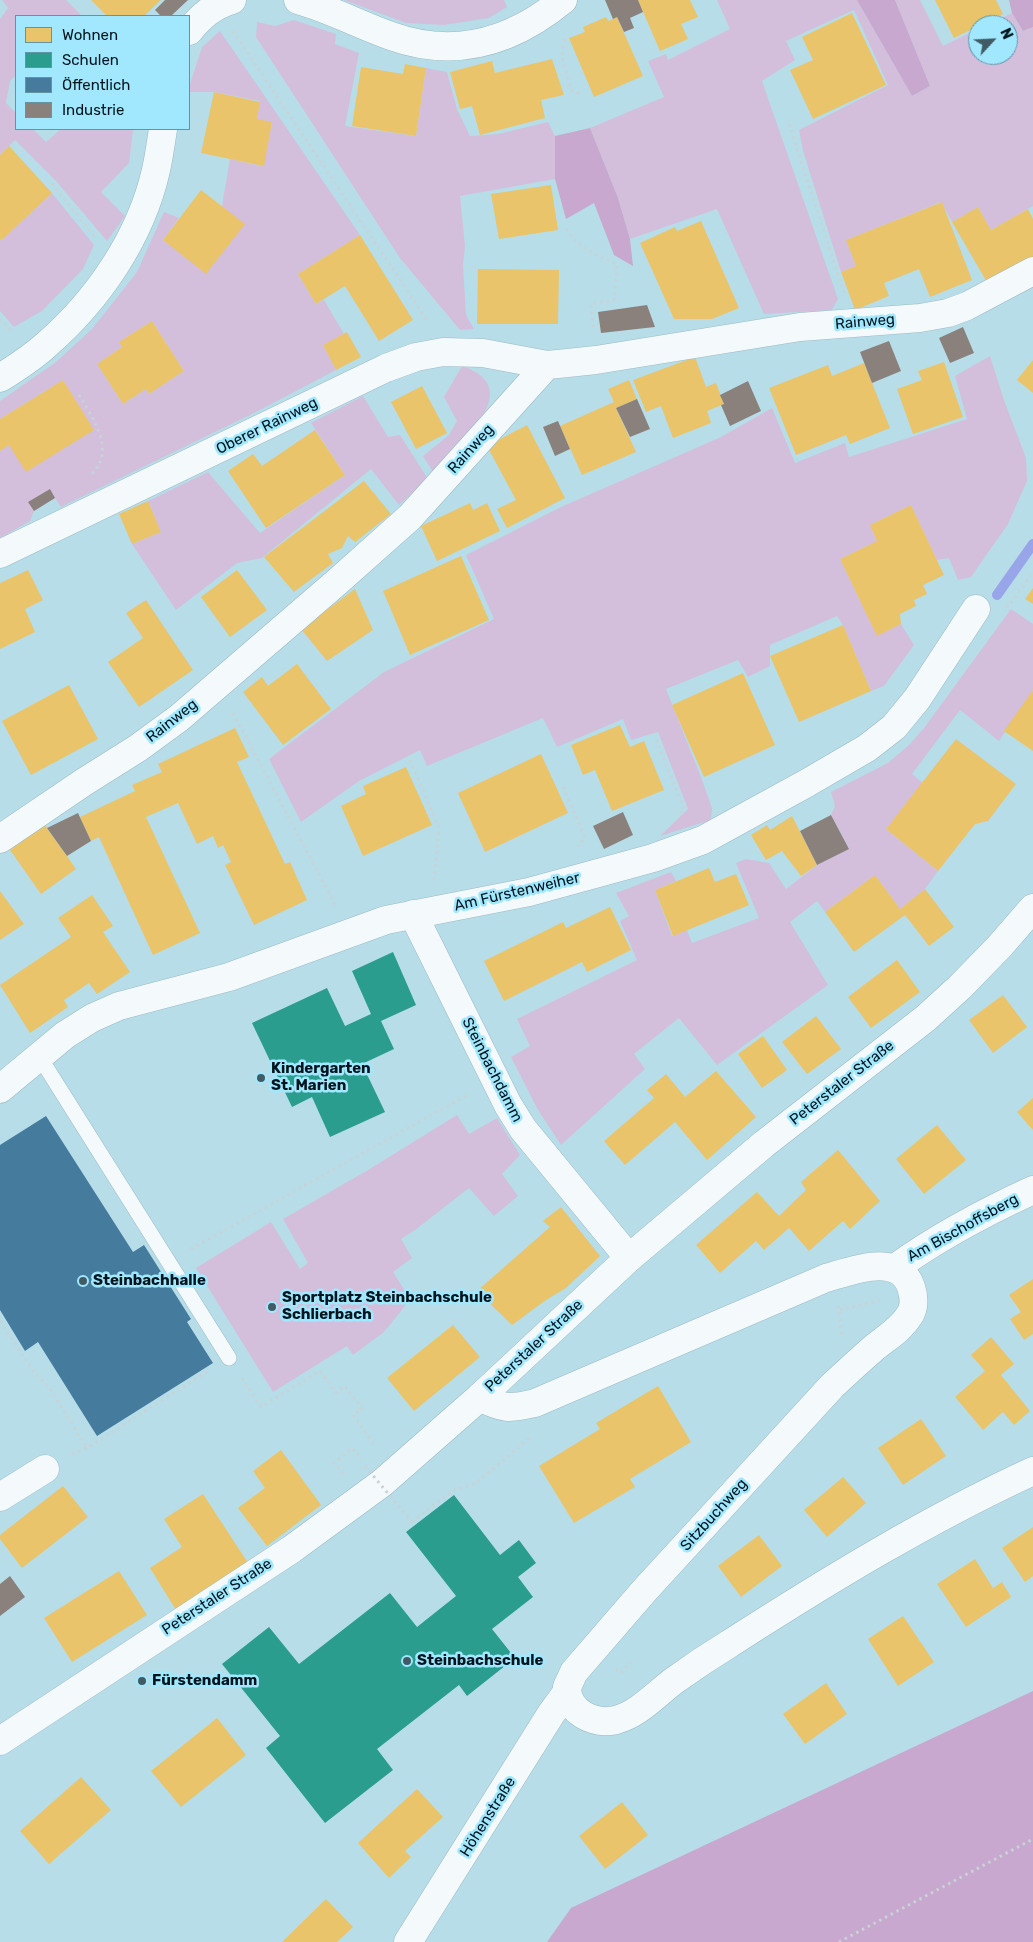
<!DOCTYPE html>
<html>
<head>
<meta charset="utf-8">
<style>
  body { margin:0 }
  #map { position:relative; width:1033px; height:1942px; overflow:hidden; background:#b7dde9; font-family:Rubik,sans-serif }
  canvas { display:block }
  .legend { position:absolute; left:15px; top:15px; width:175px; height:115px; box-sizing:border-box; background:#a1e8ff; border:1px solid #6194a5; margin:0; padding:6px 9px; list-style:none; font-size:15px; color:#00151d }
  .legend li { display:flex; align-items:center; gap:10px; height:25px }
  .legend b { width:25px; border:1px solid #6194a5 }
  .north { position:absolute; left:968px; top:15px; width:50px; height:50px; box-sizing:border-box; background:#a1e8ff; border:1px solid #6194a5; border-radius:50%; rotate:65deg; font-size:14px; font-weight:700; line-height:20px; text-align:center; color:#00151d }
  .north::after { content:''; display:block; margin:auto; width:18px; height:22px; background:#405b64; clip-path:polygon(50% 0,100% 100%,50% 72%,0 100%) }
</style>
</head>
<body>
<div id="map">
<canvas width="1033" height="1942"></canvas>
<ul class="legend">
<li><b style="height:14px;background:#e9c46a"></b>Wohnen</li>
<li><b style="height:14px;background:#2a9d8f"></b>Schulen</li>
<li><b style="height:14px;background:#457b9d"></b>Öffentlich</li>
<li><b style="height:14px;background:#8a817c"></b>Industrie</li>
</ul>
<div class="north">N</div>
</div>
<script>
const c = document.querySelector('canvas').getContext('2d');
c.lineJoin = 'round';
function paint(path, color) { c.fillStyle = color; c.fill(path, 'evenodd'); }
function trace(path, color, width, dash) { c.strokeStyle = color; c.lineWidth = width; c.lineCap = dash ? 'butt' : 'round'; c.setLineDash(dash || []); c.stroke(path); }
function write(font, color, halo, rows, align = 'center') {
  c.font = font + ' Rubik,sans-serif'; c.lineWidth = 5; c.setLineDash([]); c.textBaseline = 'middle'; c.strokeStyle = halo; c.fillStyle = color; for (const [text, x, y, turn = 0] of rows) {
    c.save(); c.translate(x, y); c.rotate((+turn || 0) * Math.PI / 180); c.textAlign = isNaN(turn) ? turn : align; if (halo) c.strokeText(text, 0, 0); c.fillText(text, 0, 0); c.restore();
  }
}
paint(new Path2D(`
  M 2,0 L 66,0 L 82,16 L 16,16 L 16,75 L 10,81 L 6,103 L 16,113 L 16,129 L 33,129 L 46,142 L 61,129 L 133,129 L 129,163 L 101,192 L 125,216 L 107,241 L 56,181 L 15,140 L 0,155 L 0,19 L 8,8 Z
  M 344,0 L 504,0 L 507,7 L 489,18 L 444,25 L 406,23 Z
  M 717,0 L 857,0 L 912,96 L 930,86 L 895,0 L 920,0 L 943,46 L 978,29 L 978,55 L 1008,55 L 1008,25 L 987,25 L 1012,13 L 1023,31 L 1033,27 L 1033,206 L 991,230 L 978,207 L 952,222 L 941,202 L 846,240 L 856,266 L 841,272 L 803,151 L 799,130 L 888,85 L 854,10 L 786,41 L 795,60 L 762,81 L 838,299 L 832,310 L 764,314 L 717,209 L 630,239 L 618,198 L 590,128 L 664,97 L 648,61 L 666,54 L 668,60 L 730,29 Z
  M 294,20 L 336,34 L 335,44 L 359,53 L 345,126 L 416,136 L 426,68 L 447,72 L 457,109 L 470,136 L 498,134 L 548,122 L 555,136 L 555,179 L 460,196 L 465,246 L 463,265 L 466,315 L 474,329 L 460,330 L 400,258 L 256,37 L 257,22 L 275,26 Z
  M 220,31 L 360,235 L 298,274 L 316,304 L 324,300 L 344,334 L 323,345 L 336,370 L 254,413 L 61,507 L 55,498 L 34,511 L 30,521 L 0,538 L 0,451 L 9,445 L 93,430 L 63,380 L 0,419 L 0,401 L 56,362 L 92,329 L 137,272 L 164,212 L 179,218 L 163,240 L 206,273 L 222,206 L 230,159 L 263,166 L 272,123 L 257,119 L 260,101 L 214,92 L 189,92 L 189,87 L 202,47 ZM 152,321 L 184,371 L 149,394 L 146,389 L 123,404 L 97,364 L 122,347 L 119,342 Z
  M 52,193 L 94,245 L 83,269 L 42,311 L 14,327 L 0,311 L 0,239 L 2,240 Z
  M 990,356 L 1004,400 L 1026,458 L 1027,481 L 1008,524 L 971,577 L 958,580 L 949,558 L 937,560 L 911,505 L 870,525 L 877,541 L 840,559 L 877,635 L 901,624 L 914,645 L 884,686 L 871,691 L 843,625 L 837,616 L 770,645 L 770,666 L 748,677 L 738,660 L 666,689 L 701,777 L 712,808 L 711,820 L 660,836 L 688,809 L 658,732 L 631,740 L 623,719 L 557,747 L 543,718 L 427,766 L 420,750 L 359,781 L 301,822 L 269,759 L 384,672 L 494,619 L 466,555 L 561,507 L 721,437 L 772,408 L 795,463 L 845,443 L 849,457 L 967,419 L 955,376 Z
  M 462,366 C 529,388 458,445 433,472 L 423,456 L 449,435 L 457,421 L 444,397 Z
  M 363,396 L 388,437 L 400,435 L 428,479 L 399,505 L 371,469 L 262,558 L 237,563 L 176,610 L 132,544 L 161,532 L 148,501 L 208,472 L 260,533 L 345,475 L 311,423 Z
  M 1011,609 L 1033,624 L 1033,690 L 999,741 L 960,710 L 912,774 L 923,783 L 886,829 L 938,871 L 925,889 L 900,909 L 875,875 L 825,912 L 817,901 L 790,922 L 828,985 L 717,1065 L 679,1018 L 634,1054 L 645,1069 L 561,1145 L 538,1110 L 511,1057 L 530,1046 L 517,1019 L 637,960 L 620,921 L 629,916 L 616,893 L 671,872 L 676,881 L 655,890 L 672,936 L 687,930 L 692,943 L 759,918 L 736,863 L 746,859 L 769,863 L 786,889 L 817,865 L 849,848 L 831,815 L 835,806 L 831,792 L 888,763 L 909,745 L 924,728 Z
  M 457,1115 L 469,1134 L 497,1118 L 520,1155 L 502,1174 L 518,1196 L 494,1216 L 469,1188 L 415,1230 L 401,1239 L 412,1258 L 393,1272 L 405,1291 L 409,1301 L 384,1332 L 353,1355 L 347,1346 L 273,1392 L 196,1268 L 271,1222 L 300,1269 L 308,1263 L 283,1219 L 368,1170 Z`), '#d3bfdc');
paint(new Path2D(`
  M 857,0 L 895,0 L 930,86 L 912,96 Z
  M 1009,0 L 1033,0 L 1033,27 L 1023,31 L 1012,13 Z
  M 590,128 L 618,198 L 630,239 L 633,266 L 614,255 L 594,203 L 566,219 L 555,179 L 555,136 Z
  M 1033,1691 L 1033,1942 L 547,1942 L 571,1908 Z`), '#c8a8ce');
paint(new Path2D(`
  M 91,0 L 161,0 L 144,16 L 107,16 Z
  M 638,0 L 690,0 L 698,17 L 681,24 L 688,39 L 660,51 Z
  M 935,0 L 996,0 L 1003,14 L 954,38 Z
  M 852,13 L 886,85 L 813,119 L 790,70 L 813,60 L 802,37 Z
  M 606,17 L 608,21 L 617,17 L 643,76 L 594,97 L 569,38 L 585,32 L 583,27 Z
  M 552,59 L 564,95 L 541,100 L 545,118 L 480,135 L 472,106 L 460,109 L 450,72 L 492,61 L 495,73 Z
  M 405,64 L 426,68 L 416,136 L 352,126 L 361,67 L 403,74 Z
  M 214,92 L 260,102 L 257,119 L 272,122 L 264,166 L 201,153 Z
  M 9,146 L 52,193 L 2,240 L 0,239 L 0,155 Z
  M 551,185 L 558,230 L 499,239 L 491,194 Z
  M 201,190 L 245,224 L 206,274 L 163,240 Z
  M 942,202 L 972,280 L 930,297 L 919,269 L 884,283 L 889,296 L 855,310 L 841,272 L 856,266 L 846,240 Z
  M 978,207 L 991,230 L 1028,209 L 1033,219 L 1033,258 L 988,284 L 952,222 Z
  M 701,221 L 739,308 L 712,319 L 674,319 L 640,243 L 675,227 L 677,231 Z
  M 360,235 L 413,320 L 379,341 L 345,286 L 316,304 L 298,274 Z
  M 478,269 L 559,270 L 558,324 L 477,324 Z
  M 152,321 L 184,371 L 149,394 L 146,389 L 123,404 L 97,364 L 122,347 L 119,342 Z
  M 347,332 L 361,357 L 336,370 L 323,345 Z
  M 695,357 L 706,387 L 716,383 L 724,404 L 707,411 L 711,423 L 673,438 L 661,406 L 646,412 L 633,380 Z
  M 1033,360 L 1033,393 L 1017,380 Z
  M 944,362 L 963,417 L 913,434 L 897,389 L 922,380 L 918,371 Z
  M 864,363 L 890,428 L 850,444 L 846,435 L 796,455 L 769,388 L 828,365 L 832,376 Z
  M 63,380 L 94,430 L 26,472 L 9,445 L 0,451 L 0,419 Z
  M 629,380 L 637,399 L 616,408 L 636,452 L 582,475 L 560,426 L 614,402 L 608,389 Z
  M 422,386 L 447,433 L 416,449 L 391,402 Z
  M 527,425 L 565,498 L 507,528 L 497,509 L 516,500 L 487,446 Z
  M 315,430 L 345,475 L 266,528 L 228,471 L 253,454 L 262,466 Z
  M 364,481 L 391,514 L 355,542 L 348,536 L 342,548 L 328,554 L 333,563 L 294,592 L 264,557 Z
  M 148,501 L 161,532 L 132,544 L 119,514 Z
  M 470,503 L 473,510 L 487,503 L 500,531 L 437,561 L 421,526 Z
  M 911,505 L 944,575 L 923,585 L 927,594 L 914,600 L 916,606 L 900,614 L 901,624 L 877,636 L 840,559 L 877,541 L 870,525 Z
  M 461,556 L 489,620 L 410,655 L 383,591 Z
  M 28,570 L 43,600 L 25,609 L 35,632 L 0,649 L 0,583 Z
  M 237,570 L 267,610 L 230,637 L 201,597 Z
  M 1033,588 L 1033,604 L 1025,599 Z
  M 355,589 L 373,630 L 327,661 L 301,629 Z
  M 146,600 L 193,670 L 139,707 L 108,662 L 143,638 L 126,613 Z
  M 843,625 L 871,691 L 799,722 L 770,656 Z
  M 297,664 L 331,709 L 283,745 L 243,692 L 262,677 L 268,686 Z
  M 743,673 L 775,745 L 704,777 L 672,705 Z
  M 69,685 L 98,739 L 31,775 L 2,721 Z
  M 1033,690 L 1033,751 L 1004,731 Z
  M 620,725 L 630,747 L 644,741 L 664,790 L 612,811 L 595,770 L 583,775 L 571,745 Z
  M 235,728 L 249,757 L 237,762 L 285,864 L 290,862 L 307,900 L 254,925 L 225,865 L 231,862 L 223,845 L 218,848 L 213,836 L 197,844 L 178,803 L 146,817 L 200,933 L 153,955 L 99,837 L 91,841 L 80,817 L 135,791 L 132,785 L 162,772 L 158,764 Z
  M 956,739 L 1016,784 L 988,821 L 975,824 L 938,871 L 886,829 Z
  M 541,754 L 568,813 L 485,852 L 458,793 Z
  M 406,767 L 432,825 L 363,856 L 341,806 L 366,794 L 363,786 Z
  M 792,816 L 817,865 L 801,876 L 782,851 L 766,860 L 751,835 L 767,825 L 770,830 Z
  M 45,825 L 76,869 L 41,894 L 10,850 Z
  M 709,868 L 715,882 L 736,874 L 749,905 L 673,936 L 655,890 Z
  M 875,875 L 900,909 L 925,889 L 954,927 L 929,946 L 905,915 L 854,952 L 825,912 Z
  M 0,891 L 24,924 L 0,940 Z
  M 92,895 L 113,926 L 103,932 L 130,972 L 97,994 L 89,983 L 64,1000 L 68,1007 L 30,1033 L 0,985 L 71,937 L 58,918 Z
  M 610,907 L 631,950 L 587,972 L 582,962 L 504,1001 L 484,961 L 563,922 L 566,928 Z
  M 897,960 L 920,992 L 871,1028 L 848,997 Z
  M 1003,995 L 1027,1027 L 993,1053 L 969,1020 Z
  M 816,1016 L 841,1049 L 807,1074 L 782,1042 Z
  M 763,1036 L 787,1070 L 762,1088 L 738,1054 Z
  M 716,1071 L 756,1117 L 707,1160 L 675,1122 L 625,1165 L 604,1141 L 654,1098 L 647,1090 L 666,1074 L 685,1097 Z
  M 1033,1098 L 1033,1130 L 1017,1112 Z
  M 937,1125 L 966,1160 L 924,1194 L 896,1159 Z
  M 838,1150 L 880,1201 L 850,1229 L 843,1221 L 809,1251 L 789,1228 L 764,1250 L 756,1241 L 720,1273 L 696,1245 L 757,1192 L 779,1216 L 806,1190 L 801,1182 Z
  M 561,1207 L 600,1256 L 566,1288 L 546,1300 L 512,1325 L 477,1291 L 550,1227 L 543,1221 Z
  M 1033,1279 L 1033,1334 L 1024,1340 L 1010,1319 L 1021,1312 L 1009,1295 Z
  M 453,1325 L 480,1357 L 414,1411 L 387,1378 Z
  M 991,1337 L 1014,1364 L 1001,1375 L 1030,1411 L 1014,1425 L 1003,1412 L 983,1430 L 955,1397 L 985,1371 L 971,1355 Z
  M 658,1386 L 691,1442 L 630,1479 L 635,1487 L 574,1523 L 539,1466 L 600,1429 L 596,1423 Z
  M 921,1419 L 946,1456 L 903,1485 L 878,1448 Z
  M 281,1450 L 321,1505 L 267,1546 L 238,1508 L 265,1488 L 253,1471 Z
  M 843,1477 L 866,1503 L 827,1537 L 804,1510 Z
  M 63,1486 L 88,1517 L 22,1568 L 0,1539 L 0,1535 Z
  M 203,1494 L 248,1563 L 176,1610 L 150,1568 L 182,1547 L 164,1519 Z
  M 1033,1527 L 1033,1576 L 1025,1582 L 1002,1548 Z
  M 759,1535 L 782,1566 L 741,1597 L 718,1566 Z
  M 975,1559 L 993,1588 L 1002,1582 L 1011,1597 L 966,1627 L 937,1584 Z
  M 119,1571 L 147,1615 L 72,1662 L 44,1618 Z
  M 903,1616 L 934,1662 L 898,1686 L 868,1639 Z
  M 826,1683 L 847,1714 L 805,1744 L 783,1714 Z
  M 217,1718 L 246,1755 L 181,1807 L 151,1771 Z
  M 81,1777 L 111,1810 L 49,1864 L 20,1831 Z
  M 417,1789 L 443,1817 L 405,1851 L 411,1857 L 389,1878 L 358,1843 Z
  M 622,1802 L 648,1835 L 605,1869 L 579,1836 Z
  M 326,1899 L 353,1927 L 337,1942 L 282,1942 Z`), '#e9c46a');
paint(new Path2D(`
  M 393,952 L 416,1005 L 381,1021 L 394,1049 L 362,1064 L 385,1112 L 330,1137 L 312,1097 L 292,1107 L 252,1023 L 327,988 L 345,1026 L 371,1014 L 352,971 Z
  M 454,1495 L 500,1555 L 519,1540 L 536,1563 L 518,1577 L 533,1597 L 492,1629 L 515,1658 L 467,1696 L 459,1685 L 377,1749 L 393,1770 L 325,1823 L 266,1748 L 280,1736 L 222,1664 L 269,1627 L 299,1664 L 390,1593 L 417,1627 L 456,1596 L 406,1532 Z`), '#2a9d8f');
paint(new Path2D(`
  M 46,1116 L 133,1252 L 144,1245 L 191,1319 L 187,1322 L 213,1363 L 97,1436 L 38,1342 L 25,1351 L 0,1310 L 0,1145 Z`), '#457b9d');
paint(new Path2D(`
  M 165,0 L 188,0 L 171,16 L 161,16 L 155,10 Z
  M 605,0 L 638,0 L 643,12 L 630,18 L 634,28 L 624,32 L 617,17 L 613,19 Z
  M 647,305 L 655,327 L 601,333 L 598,312 Z
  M 963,327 L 974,353 L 950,363 L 939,338 Z
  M 889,341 L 901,371 L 872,383 L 860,352 Z
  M 748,381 L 761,411 L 730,426 L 721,405 L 724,404 L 720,395 Z
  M 637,399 L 650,429 L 630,437 L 616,408 Z
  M 558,421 L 570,449 L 555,456 L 543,427 Z
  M 50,489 L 55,498 L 34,511 L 28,502 Z
  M 623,812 L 633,835 L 604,849 L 593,826 Z
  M 78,813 L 91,841 L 67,856 L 47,828 Z
  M 831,815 L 849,849 L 817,865 L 800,831 Z
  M 10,1576 L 25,1597 L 0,1616 L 0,1584 Z`), '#8a817c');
trace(new Path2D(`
  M 997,595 L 1033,544`), '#98a6e9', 10);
const service = new Path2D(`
  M 39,1056 L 229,1358`);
const minor = new Path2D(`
  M 298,0 C 330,9 360,25 391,36 C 455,59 512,42 563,0
  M 189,31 C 201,16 213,6 232,0
  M 0,378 C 16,368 32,358 46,345 C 98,300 141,237 156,170 C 159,157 161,142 163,129
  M 0,554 L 386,368 L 416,357 L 443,352 L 483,353 L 547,365 L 558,364 L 596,360 L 800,327 L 920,318 L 948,313 L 967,306 L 1033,271
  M 0,839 L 84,782 L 138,748 L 179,718 L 337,582 L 410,517 L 547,365
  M 413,914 L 508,1105 L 523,1129 L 629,1258
  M 0,1089 L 65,1035 L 92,1018 L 119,1006 L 229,977 L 386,920 L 529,892 L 653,858 L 703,840 L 807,783 L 867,748 L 894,727 L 917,699 L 976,609
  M 895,1268 C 938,1237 985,1212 1033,1190
  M 480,1397 C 502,1409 510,1409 535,1403 L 826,1278 C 851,1271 899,1251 911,1287 C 914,1296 915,1308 909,1316 C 901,1329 886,1338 875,1347 C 860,1360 846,1373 832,1386 L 644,1591 L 574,1672 L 567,1687 C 567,1712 594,1725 616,1720 C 639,1714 657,1693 675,1680 C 693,1667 711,1655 729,1644 C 827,1581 927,1520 1033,1471
  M 0,1497 L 45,1469
  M 408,1942 L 551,1714 L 567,1692`);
const secondary = new Path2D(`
  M 0,1741 L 292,1549 L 382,1483 L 480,1397 L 629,1258 L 764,1144 L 926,1018 L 960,987 L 999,947 L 1033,908`);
trace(service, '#9bbac3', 16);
trace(minor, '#9bbac3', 29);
trace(secondary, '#9bbac3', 29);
trace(new Path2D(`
  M 150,15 L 151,16
  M 233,31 L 429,323
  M 565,39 C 559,57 566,75 573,92 L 582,93
  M 789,124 L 844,293
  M 52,183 L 96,239
  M 566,229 C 579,248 596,255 617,264 L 614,300 L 591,304 L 594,331
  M 0,319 L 13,333
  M 79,395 C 93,419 116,449 92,474
  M 1006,606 L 1009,606 L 1033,572
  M 233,713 L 336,906
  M 656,740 L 684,809 L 679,814
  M 410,760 L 439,828 L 434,879
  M 563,787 L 585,837 L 578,847
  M 191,1249 L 469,1094
  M 838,1306 L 842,1335
  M 840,1310 L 881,1300
  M 0,1321 L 34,1372 L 49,1387 L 87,1448
  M 242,1378 L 261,1407 L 320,1371 L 336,1393 L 345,1386 L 362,1409 L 353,1415 L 376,1447
  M 72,1454 L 87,1448 L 208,1371
  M 343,1474 L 334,1463 L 352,1448 L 362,1460
  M 412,1522 L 454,1490 L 475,1484 L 532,1436
  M 616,1669 L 620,1673 L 635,1659
  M 839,1942 L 1033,1839`), '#c7d3d6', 3, [2.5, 4]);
trace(service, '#f4fafc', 15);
trace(minor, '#f4fafc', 28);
trace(secondary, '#f4fafc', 28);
trace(new Path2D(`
  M 365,1466 L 412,1522`), '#c7d3d6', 3, [2.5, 4]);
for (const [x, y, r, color] of [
  [261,1078,5,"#405b64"],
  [83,1281,5,"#405b64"],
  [272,1307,5,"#405b64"],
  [407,1661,5,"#405b64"],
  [142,1681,5,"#405b64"]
]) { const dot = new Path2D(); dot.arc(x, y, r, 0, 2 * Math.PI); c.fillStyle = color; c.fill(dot); trace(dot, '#a1e8ff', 2); }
write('15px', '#00151d', '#a1e8ff', [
  ["Rainweg",865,322,-5],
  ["Oberer Rainweg",267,426,-26],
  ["Rainweg",471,449,-48],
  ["Rainweg",172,721,-38],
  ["Am Fürstenweiher",517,892,-13],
  ["Steinbachdamm",492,1070,63],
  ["Peterstaler Straße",842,1083,-38],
  ["Am Bischoffsberg",963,1228,-29],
  ["Peterstaler Straße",534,1346,-43],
  ["Sitzbuchweg",714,1515,-48],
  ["Peterstaler Straße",217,1597,-33],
  ["Höhenstraße",488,1817,-58]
]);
write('bold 15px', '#00151d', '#a1e8ff', [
  ["Kindergarten",271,1069],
  ["St. Marien",271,1086],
  ["Steinbachhalle",93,1281],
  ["Sportplatz Steinbachschule",282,1298],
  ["Schlierbach",282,1315],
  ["Steinbachschule",417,1661],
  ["Fürstendamm",152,1681]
], 'left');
</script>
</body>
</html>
